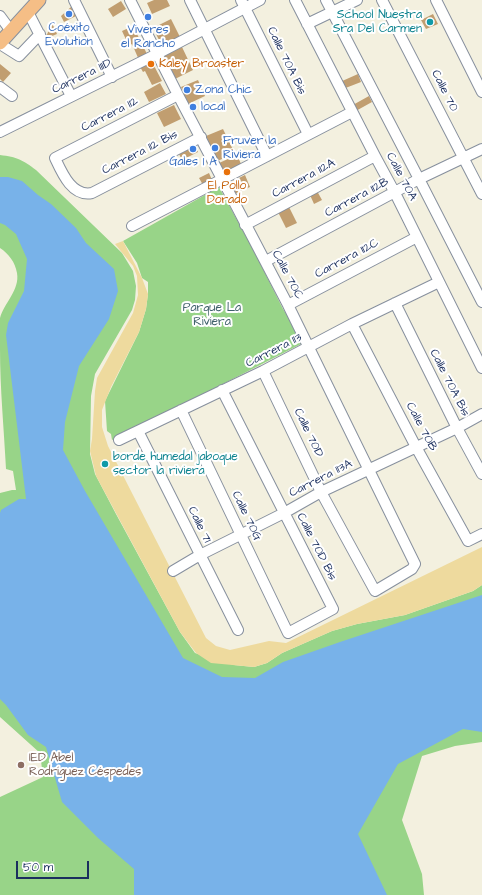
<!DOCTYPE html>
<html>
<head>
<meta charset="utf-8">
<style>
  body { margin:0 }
  #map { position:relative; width:482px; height:895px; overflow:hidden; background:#f3f0df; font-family:"Architects Daughter",sans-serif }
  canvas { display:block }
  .scale { position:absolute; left:16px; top:861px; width:73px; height:18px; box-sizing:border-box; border:2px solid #1b2f5e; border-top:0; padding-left:5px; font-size:12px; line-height:14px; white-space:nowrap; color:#1b2f5e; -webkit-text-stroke:3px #fff; paint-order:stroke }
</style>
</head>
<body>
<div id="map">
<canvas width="482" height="895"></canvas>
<div class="scale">50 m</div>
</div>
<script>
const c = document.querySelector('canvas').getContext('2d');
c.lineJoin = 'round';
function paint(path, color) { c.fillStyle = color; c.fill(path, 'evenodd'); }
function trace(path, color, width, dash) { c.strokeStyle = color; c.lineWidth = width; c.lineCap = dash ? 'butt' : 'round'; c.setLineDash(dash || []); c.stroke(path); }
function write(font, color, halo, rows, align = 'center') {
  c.font = font + ' "Architects Daughter",sans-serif'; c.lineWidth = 4; c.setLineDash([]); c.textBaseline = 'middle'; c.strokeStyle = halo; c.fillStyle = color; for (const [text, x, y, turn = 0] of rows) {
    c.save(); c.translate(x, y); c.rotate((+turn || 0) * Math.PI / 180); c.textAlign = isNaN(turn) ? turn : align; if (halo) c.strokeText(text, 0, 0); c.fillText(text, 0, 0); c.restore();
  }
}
paint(new Path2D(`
  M 0,155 C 17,157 23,160 36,170 L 122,253 L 133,271 L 136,286 L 135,300 L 132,310 L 95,374 L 91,396 L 90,454 L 95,474 L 116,514 L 180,632 L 195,653 L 234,665 L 254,667 L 267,663 L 282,653 L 332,631 L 357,624 L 405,615 L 473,591 L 482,585 L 482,742 L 455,746 L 422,756 L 402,820 L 422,874 L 424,895 L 0,895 L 0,797 L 43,777 L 40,753 L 0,717 L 0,493 L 12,490 L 16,490 L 13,471 L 6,469 C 4,429 0,389 0,349 C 0,340 0,327 0,318 C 4,303 20,290 17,273 C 15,262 9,254 0,248 Z
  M 219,187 L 254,251 L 283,309 L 309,348 L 301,344 L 219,386 L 219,387 L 112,440 L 111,434 L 107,431 L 105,401 L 139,332 L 146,309 L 148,294 L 148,282 L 142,278 L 137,263 L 123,241 Z`), '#98d488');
paint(new Path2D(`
  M 123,241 L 142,278 L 148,294 L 146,309 L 139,332 L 111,387 L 102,410 L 102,427 L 108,446 L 206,638 L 216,646 L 230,650 L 269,641 L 286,643 L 482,547 L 482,585 L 473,591 L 405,615 L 357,624 L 332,631 L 282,653 L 267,663 L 254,667 L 211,663 L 196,653 L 180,632 L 96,476 L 90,451 L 92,439 L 95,391 L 97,378 L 133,313 L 138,295 L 137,276 L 133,266 L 115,244 Z`), '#eeda9e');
paint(new Path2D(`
  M 0,177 L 8,177 L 22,181 L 38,195 L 51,204 L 76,228 L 86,243 L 114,269 L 118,291 L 109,319 L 79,366 L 65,422 L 63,450 L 85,491 L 183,658 L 222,677 L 255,678 L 283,662 L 340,642 L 482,595 L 482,732 L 463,729 L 398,764 L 358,834 L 387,895 L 134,895 L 134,869 L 98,838 L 62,802 L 46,747 L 28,735 L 6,705 L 0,699 L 0,513 L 1,510 L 19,499 L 26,499 L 6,335 L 8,323 L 24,291 L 27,259 L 16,234 L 5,225 L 0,223 Z`), '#78b2e9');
paint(new Path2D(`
  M 154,0 L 167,0 L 170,6 L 152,14 L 147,3 Z
  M 121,1 L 126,9 L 113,17 L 108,9 Z
  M 71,7 L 76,16 L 64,22 L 61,16 Z
  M 433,14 L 438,24 L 426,29 L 421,20 Z
  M 171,19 L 180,37 L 162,46 L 153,28 Z
  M 52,23 L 57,34 L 45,39 Z
  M 133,26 L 148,56 L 139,60 L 132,44 L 129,46 L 122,31 Z
  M 182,47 L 193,70 L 175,79 L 163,56 Z
  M 151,60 L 162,81 L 152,85 L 145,71 L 143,72 L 139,65 Z
  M 0,64 L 11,73 L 3,82 L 0,79 Z
  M 358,74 L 361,82 L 343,89 L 340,82 Z
  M 198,80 L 205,96 L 188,104 L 181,87 Z
  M 160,83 L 166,94 L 149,102 L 144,92 Z
  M 369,96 L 372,102 L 354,112 L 351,106 Z
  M 174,105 L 181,119 L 164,127 L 157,113 Z
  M 223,129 L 235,154 L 217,161 L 206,136 Z
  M 195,146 L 198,152 L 182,160 L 179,154 Z
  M 237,155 L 242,166 L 224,174 L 219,163 Z
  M 209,173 L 212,180 L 203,185 L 199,178 Z
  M 245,175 L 250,187 L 235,194 L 229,183 Z
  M 317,191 L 322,200 L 314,204 L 310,195 Z
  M 288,205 L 297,223 L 286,228 L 277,210 Z`), '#c19e70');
const minor = new Path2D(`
  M 74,0 L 112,77
  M 130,0 L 178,95 L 288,305 L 415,564 L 412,569 L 375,591 L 321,492 L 263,371
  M 190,0 L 267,156
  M 241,0 L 308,134
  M 295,0 L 375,156 L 395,193 L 482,368
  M 326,0 L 419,179 L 482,302
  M 382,0 L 482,194
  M 436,0 L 482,92
  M 28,12 L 71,96
  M 0,16 L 11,31
  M 307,24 L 357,0
  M 0,44 L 19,56 L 40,34
  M 0,87 L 12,96
  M 178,95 L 55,158 C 62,173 72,197 92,193 L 201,137
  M 0,132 L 157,54 L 260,0
  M 245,225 L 375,156
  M 132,226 L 352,112
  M 266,261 L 419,179 L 482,149
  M 395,303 L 457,428 L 482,474
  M 288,305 L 417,237
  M 352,324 L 416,447 L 468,541 L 482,534
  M 181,410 L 288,633 L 333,609 L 222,390
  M 138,431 L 238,630
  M 119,440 L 263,371 L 352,324 L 439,282
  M 173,571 L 200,555 L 284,513 L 321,492 L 457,428 L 482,414`);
const major = new Path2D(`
  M 0,43 L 39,0`);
trace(minor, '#87909e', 12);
trace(major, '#87909e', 15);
trace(minor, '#fff', 10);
trace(major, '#f5be86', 13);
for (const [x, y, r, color] of [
  [69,14,4,"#3f7fe0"],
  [148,17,4,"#3f7fe0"],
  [430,22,4,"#0f9aa8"],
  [151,64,4,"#e8710a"],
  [187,90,4,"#3f7fe0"],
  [193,107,4,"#3f7fe0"],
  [215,148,4,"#3f7fe0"],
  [193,149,4,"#3f7fe0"],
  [227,172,4,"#e8710a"],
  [105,464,4,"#0f9aa8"],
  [21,765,4,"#8d6e63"]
]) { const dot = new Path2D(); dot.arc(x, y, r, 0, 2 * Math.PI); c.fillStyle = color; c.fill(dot); trace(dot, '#fff', 1.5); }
write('12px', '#0d838f', '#fff', [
  ["School Nuestra",422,15],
  ["Sra Del Carmen",422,29],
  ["borde humedal jaboque",113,457,"left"],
  ["sector la riviera",113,471,"left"]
], 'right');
write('12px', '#366cbe', '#fff', [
  ["Coéxito",69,28],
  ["Evolution",69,42],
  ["Viveres",148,30],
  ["el Rancho",148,44],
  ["Zona Chic",195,90,"left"],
  ["local",201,107,"left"],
  ["Fruver la",223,141,"left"],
  ["Riviera",223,155,"left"],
  ["Gales 1 A",193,162]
]);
write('12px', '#1b2f5e', '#fff', [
  ["Calle 70A Bis",286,61,64],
  ["Carrera 111D",82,77,-26],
  ["Calle 70",444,91,63],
  ["Carrera 112",110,115,-27],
  ["Carrera 112 Bis",140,153,-27],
  ["Calle 70A",401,177,62],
  ["Carrera 112A",304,179,-28],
  ["Carrera 112B",357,198,-28],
  ["Carrera 112C",347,259,-28],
  ["Calle 70C",287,275,62],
  ["Carrera 113",274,351,-27],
  ["Calle 70A Bis",449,383,63],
  ["Calle 70B",421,427,62],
  ["Calle 70D",308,433,64],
  ["Carrera 113A",321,479,-27],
  ["Calle 70G",246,516,64],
  ["Calle 71",199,525,64],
  ["Calle 70D Bis",316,547,63]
]);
write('12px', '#c56008', '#fff', [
  ["Kaley Broaster",159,64],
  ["El Pollo",227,186,"center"],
  ["Dorado",227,200,"center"]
], 'left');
write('12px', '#40616b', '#fff', [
  ["Parque La",212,308],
  ["Riviera",212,322]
]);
write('12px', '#785e54', '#fff', [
  ["IED Abel",29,758],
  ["Rodríguez Céspedes",29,772]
], 'left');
</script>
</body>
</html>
